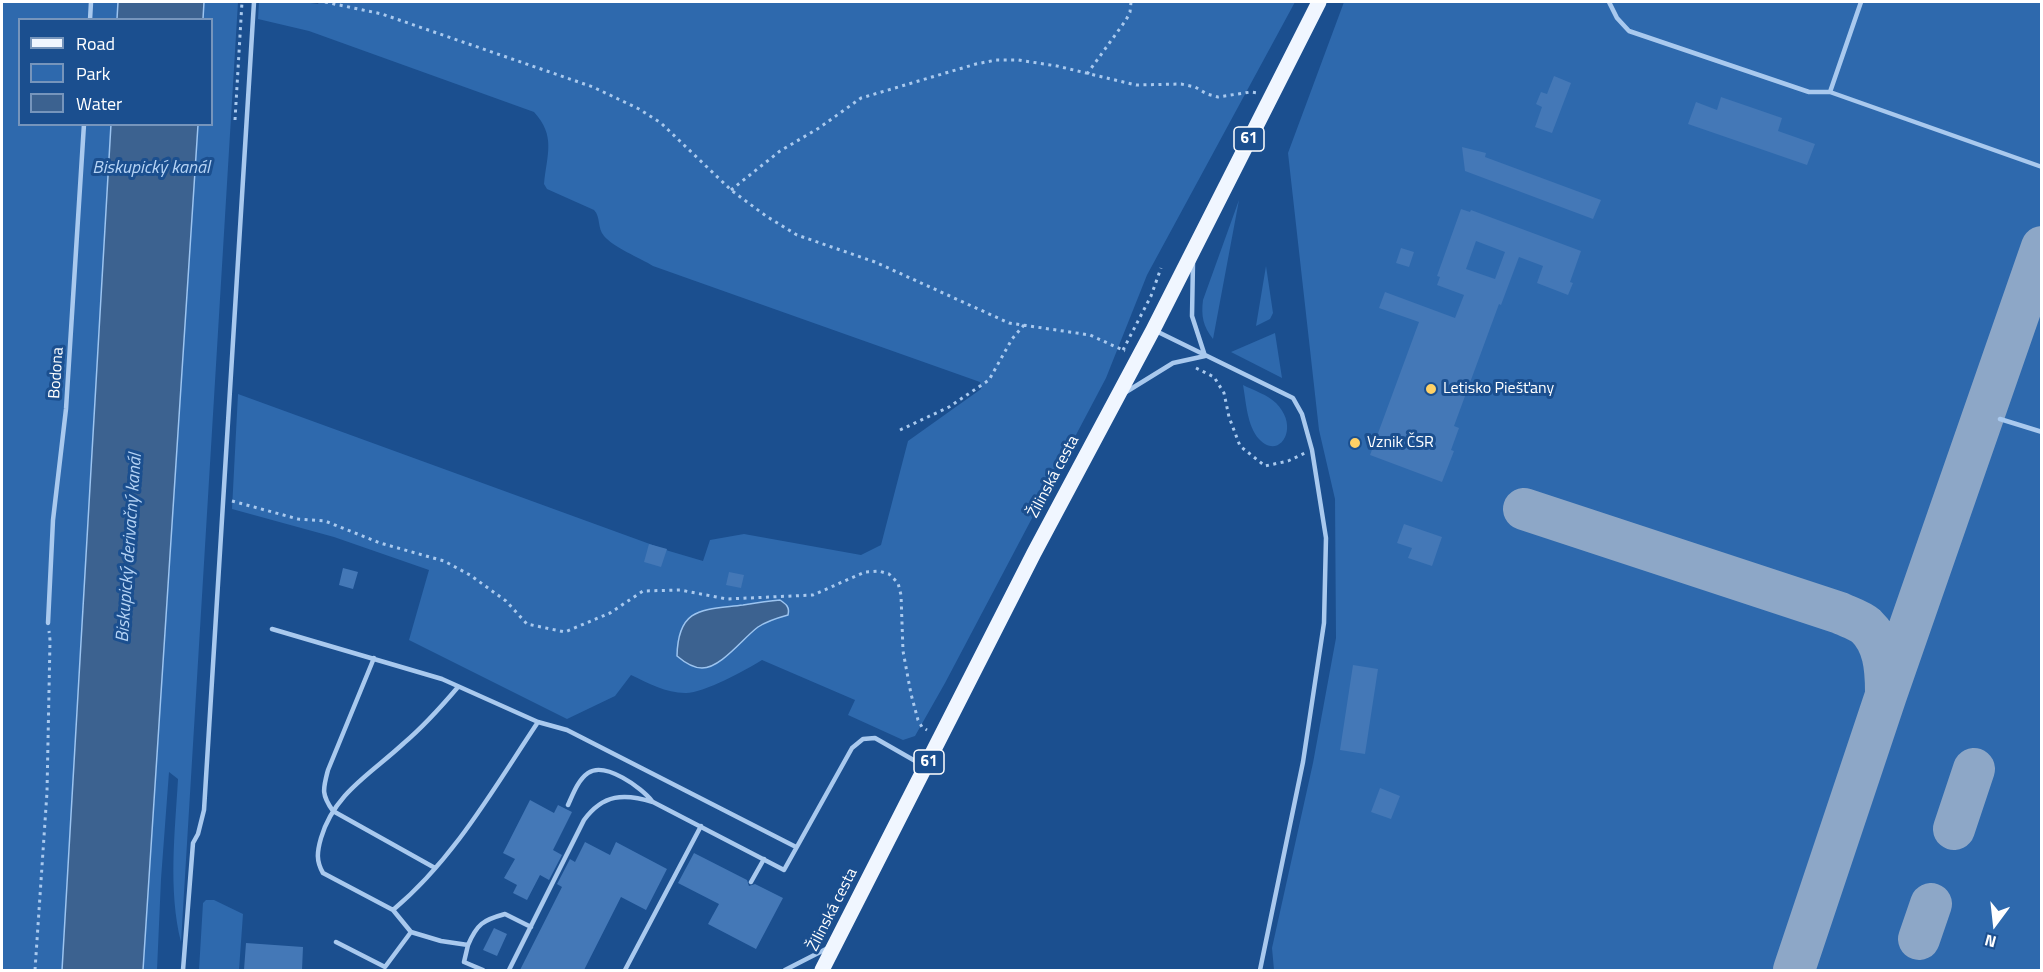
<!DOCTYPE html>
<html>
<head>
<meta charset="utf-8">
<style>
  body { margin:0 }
  #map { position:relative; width:2043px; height:972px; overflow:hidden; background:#1b4f8f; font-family:"Titillium Web",sans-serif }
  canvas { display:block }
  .frame { position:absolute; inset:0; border:3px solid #fff; pointer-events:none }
  .legend { position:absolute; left:18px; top:18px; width:195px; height:108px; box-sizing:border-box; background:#1b4f8f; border:2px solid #7695bc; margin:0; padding:8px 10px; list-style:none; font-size:18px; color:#fff }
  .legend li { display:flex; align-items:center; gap:12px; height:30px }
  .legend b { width:30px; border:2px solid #7695bc }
  .north { position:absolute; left:1965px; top:894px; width:60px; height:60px; -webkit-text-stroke:4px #1b4f8f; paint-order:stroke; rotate:195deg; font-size:16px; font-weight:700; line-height:24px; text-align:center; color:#fff }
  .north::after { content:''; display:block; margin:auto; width:21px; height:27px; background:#fff; clip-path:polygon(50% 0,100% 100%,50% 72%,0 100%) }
</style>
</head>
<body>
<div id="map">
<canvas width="2043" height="972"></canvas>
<div class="frame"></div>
<ul class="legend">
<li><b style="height:8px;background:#f0f6ff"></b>Road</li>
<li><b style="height:16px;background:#2e69ad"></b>Park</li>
<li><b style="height:16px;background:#3c6290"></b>Water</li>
</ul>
<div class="north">N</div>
</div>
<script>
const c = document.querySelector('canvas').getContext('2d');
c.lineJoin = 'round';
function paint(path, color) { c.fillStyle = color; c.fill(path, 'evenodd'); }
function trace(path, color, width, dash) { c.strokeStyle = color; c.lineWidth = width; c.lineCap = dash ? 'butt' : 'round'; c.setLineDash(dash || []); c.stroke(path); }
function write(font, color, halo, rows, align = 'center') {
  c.font = font + ' "Titillium Web",sans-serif'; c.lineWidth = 6; c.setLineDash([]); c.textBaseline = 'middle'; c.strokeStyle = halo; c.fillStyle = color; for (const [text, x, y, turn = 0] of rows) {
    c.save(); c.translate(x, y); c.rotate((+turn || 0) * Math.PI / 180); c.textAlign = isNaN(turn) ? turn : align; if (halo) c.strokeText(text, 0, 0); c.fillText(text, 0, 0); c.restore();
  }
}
paint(new Path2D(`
  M 2,2 L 118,2 L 117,19 L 20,20 L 20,124 L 111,125 L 62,970 L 2,970 Z
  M 204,2 L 238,2 L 181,942 C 168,890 175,832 178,779 L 169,772 L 161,879 L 157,970 L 143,970 L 198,125 L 212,124 L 212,20 L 203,19 Z
  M 259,2 L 303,2 L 318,4 L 319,2 L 1295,2 L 1147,275 L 1106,378 L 945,683 L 915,736 L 903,740 L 848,715 L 855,700 L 762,660 C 746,670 702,694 685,693 C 666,693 648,683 631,675 L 615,696 L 567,719 L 409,640 L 429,570 L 334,537 L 232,509 L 238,394 L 669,551 L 703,561 L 710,540 L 744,534 L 861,555 L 881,545 L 908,441 L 981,389 L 980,382 L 653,266 C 640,258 613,247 604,236 C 597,228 601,217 594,210 L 547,189 L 544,184 C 547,154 556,136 534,112 L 309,31 L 258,19 Z
  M 1344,2 L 2041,2 L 2041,970 L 1274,970 L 1272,948 L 1313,763 L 1336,638 L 1335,499 L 1319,430 L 1288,153 Z
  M 1239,200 L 1213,339 C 1203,326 1201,316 1203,300 Z
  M 1266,266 L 1273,313 L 1270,319 L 1256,326 Z
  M 1275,333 L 1282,378 L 1231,352 Z
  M 1243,385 C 1253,390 1268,395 1276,403 C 1301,428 1279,461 1259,439 C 1247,426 1246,401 1243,385 Z
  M 206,900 L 214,900 L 243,914 L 239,970 L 199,970 L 203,903 Z`), '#2e69ad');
const water = new Path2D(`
  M 118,2 L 204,2 L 203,19 L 117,19 Z
  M 111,124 L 198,125 L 143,970 L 62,970 Z
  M 780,600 C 786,604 790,607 788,615 C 777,618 767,621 758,627 C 743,638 721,668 702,668 C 692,668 684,662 677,656 C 678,606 704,610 743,605 C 755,603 767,601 780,600 Z`);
paint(water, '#3c6290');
trace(water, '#9cc4f0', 1.5);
trace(new Path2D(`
  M 1524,509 L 1840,613 C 1848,617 1859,620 1866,626 C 1884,643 1886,668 1886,692
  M 1954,829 L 1974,769
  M 1919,939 L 1931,904
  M 1794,970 L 1886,695 L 2042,247`), '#8da7c7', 42);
paint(new Path2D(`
  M 1554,76 L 1571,83 L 1552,133 L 1535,127 L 1542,107 L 1536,104 L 1541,92 L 1547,94 Z
  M 1721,97 L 1782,118 L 1778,131 L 1815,144 L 1807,165 L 1688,124 L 1696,102 L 1717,110 Z
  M 1462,147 L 1486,153 L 1485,157 L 1601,200 L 1593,219 L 1465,171 Z
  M 1461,209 L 1470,212 L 1471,210 L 1581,251 L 1570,282 L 1573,283 L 1568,295 L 1537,283 L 1543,266 L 1519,257 L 1501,305 L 1499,304 L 1454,426 L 1459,428 L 1451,450 L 1454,451 L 1442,482 L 1370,455 L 1419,322 L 1379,308 L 1385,292 L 1455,318 L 1464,295 L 1437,285 L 1440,277 L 1437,276 ZM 1476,241 L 1505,252 L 1495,279 L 1466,269 Z
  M 1401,248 L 1414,252 L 1409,267 L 1396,263 Z
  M 1404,524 L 1442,537 L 1432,566 L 1408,558 L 1412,548 L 1397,543 Z
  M 649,544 L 667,549 L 661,567 L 644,562 Z
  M 343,568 L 358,572 L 353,589 L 339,585 Z
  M 729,572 L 744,575 L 741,588 L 726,585 Z
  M 1353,665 L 1378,669 L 1365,754 L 1340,750 Z
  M 1380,788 L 1400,796 L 1391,819 L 1371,812 Z
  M 530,800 L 554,813 L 558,805 L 572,812 L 553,850 L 562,855 L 549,880 L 540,875 L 527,900 L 513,893 L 517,885 L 504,878 L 515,859 L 503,853 Z
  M 585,842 L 610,855 L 616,842 L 667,869 L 646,910 L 621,897 L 584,970 L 520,970 L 562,887 L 557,884 L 570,859 L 575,862 Z
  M 694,853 L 747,880 L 749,886 L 755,884 L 783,898 L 756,949 L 708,924 L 719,904 L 678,883 Z
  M 494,928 L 507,934 L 497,956 L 483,950 Z
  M 246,943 L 303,947 L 302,970 L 244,970 Z`), '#4478b7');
trace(new Path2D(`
  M 325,2 L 382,14 L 593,87 L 639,109 L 661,123 L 731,190 L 766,216 L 797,235 L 875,262 L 1009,323 L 1090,335 L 1125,351
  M 1087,74 L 1126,20 L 1130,12 L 1131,2
  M 235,120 L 242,2
  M 731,190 L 780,151 L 819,128 L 861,98 L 976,64 L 996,60 L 1018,60 L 1057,66 L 1136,85 L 1181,84 L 1195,87 L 1207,94 L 1218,97 L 1251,92 L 1258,93
  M 1123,350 L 1151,296 L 1161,268
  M 1196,368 L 1214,377 L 1224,393 L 1229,417 L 1240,446 L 1265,466 L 1288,461 L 1305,453
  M 900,430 L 949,407 L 989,380 L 1012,339 L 1024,325
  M 232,501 L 298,519 L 325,521 L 380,543 L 444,561 L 470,575 L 506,601 L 527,624 L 565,632 L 610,613 L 643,591 L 680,590 L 727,599 L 813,595 L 865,572 L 879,571 L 889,574 L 898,583 L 901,595 L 903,651 L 911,694 L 918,720 L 922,727 L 927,730
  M 35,970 L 47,792 L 50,640 L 49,631`), '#a9c9ee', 3, [3, 4.5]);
trace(new Path2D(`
  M 1609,2 L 1617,18 L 1629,31 L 1809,92 L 1830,92
  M 1861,2 L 1830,92 L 2042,167
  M 90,20 L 91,2
  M 1156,331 L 1293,398 L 1302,414 L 1312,450 L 1326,538 L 1324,623 L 1303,762 L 1260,970
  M 1126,392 L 1173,363 L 1205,356 L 1192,316 L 1193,262
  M 2000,419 L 2042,432
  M 48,623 L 53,520 L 66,409 L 84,124
  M 272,629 L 442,679 L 538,722 L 567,730 L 796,847
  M 374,658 L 328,770 C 323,789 321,794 333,811 L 435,868
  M 458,687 C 441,707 424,726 404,743 C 372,773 334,793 321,838 C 317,852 316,861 323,873 L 393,910 C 454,859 494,788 538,722
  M 568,805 C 573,794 578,780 588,773 C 605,761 642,788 652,801
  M 751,882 L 764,859
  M 411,932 L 441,941 L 468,945 L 464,962 L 483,970
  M 336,942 L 385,967 L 411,932 L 393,910
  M 468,945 C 477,924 483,920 505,914 L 531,927
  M 183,970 L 193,843 L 198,834 L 204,810 L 254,2
  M 509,970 L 584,820 C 603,794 624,793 653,802 L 784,870 L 852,748 L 863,739 L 875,738 L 924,766
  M 625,970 L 701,826
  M 785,970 L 828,948`), '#a9c9ee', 4.5);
trace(new Path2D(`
  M 822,970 L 1034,553 L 1153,330 L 1319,2`), '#f0f6ff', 15);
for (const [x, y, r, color] of [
  [1431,389,6,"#ffd166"],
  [1355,443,6,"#ffd166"]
]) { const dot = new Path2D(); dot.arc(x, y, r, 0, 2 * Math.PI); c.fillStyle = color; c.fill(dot); trace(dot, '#1b4f8f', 2); }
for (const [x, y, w] of [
  [1249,139,30],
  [929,762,30]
]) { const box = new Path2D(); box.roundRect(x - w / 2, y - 12, w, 24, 4.5); c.fillStyle = '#1b4f8f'; c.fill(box); trace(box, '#fff', 1.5); }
write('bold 15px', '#fff', null, [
  ["61",1249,139],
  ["61",929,762]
]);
write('16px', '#fff', '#1b4f8f', [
  ["Bodona",57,373,-86],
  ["Žilinská cesta",1054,477,-62],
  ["Žilinská cesta",833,910,-63]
]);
write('16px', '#fff', '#1b4f8f', [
  ["Letisko Piešťany",1443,389],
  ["Vznik ČSR",1367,443]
], 'left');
write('italic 18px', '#b5d3f5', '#1b4f8f', [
  ["Biskupický kanál",151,169],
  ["Biskupický derivačný kanál",130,548,-86]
]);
</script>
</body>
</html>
